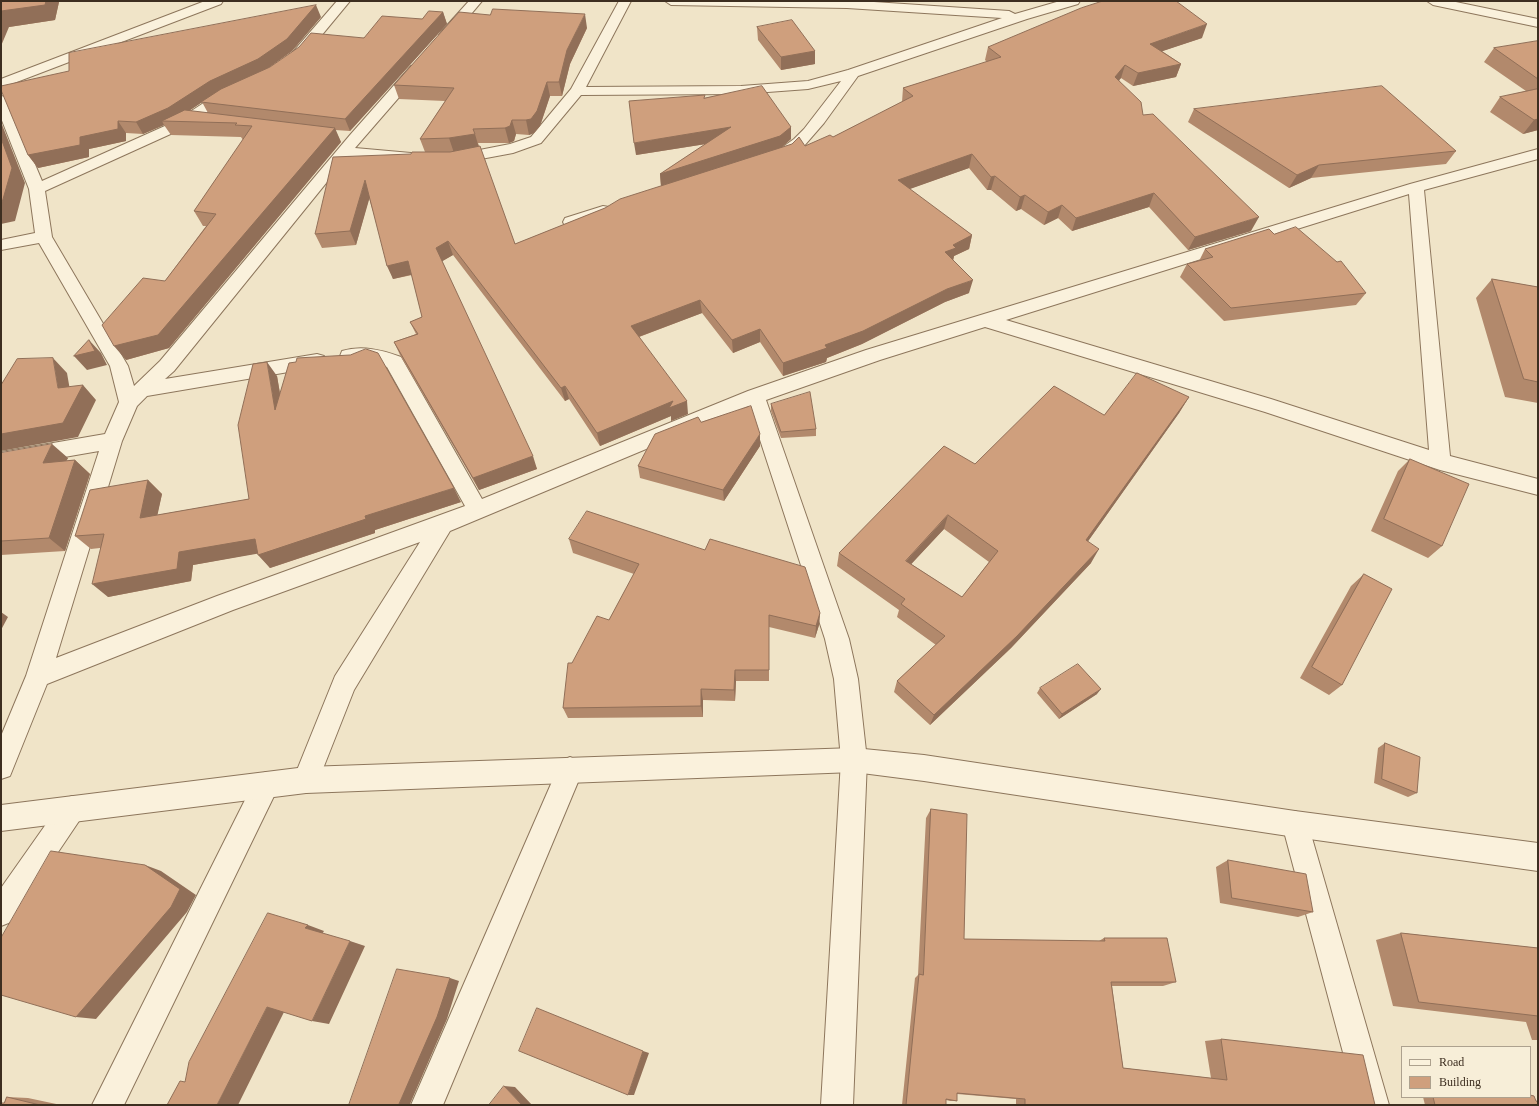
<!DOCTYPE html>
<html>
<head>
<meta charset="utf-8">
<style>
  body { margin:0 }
  #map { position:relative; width:1539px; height:1106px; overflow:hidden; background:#f0e4c8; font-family:Georgia,serif }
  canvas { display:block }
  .frame { position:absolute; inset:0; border:2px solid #3d2e20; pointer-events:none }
  .legend { position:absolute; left:1401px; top:1046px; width:130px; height:52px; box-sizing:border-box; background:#f7eed8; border:1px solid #ada18e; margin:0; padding:5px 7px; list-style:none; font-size:12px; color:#3d2e20 }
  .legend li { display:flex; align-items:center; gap:8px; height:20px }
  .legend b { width:20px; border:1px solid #ada18e }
</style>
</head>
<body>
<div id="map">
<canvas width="1539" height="1106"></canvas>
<div class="frame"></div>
<ul class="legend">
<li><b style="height:5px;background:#faf1dc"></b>Road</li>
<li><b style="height:11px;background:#cf9f7d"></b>Building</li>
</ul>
</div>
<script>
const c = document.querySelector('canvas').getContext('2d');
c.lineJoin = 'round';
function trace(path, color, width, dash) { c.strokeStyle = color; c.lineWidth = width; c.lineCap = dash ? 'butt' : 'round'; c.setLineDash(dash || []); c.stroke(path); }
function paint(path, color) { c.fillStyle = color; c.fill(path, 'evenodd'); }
const minor = new Path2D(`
  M 205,1 L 223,1 L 221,4 L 1,88 L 1,79 Z
  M 337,1 L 350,1 L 302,59 L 292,59 L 290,56 L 292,53 Z
  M 469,1 L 482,1 L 451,38 L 441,38 L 439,35 L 441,32 Z
  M 619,1 L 631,1 L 586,87 L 741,86 L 808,81 L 848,70 L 1002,18 L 847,8 L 671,5 L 665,1 L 859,1 L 1009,11 L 1015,14 L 1060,1 L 1080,1 L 1078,4 L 1027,19 L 858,76 L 824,123 L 804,146 L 782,160 L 772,160 L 769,157 L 794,139 L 804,129 L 841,81 L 808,89 L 741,94 L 581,95 L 541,143 L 513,153 L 454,164 L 449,162 L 446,159 L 449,156 L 510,144 L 531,137 L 571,89 Z
  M 1427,1 L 1451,1 L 1538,19 L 1538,27 L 1433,5 Z
  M 416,65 L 421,66 L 423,69 L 421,72 L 355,148 L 411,153 L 416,155 L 419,158 L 416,161 L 411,163 L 348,156 L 174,371 L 165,379 L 317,354 L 324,356 L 326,361 L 324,366 L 147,396 L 137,406 L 122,441 L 56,658 L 217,596 L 465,506 L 387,367 C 372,360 357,365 342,361 L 340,356 L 342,351 C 362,345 382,350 401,357 L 482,499 L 748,391 L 866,350 L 1410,184 L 1538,149 L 1538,159 L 1424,190 L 1450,456 L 1538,479 L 1538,495 L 1440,470 L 1265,412 L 985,327 L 880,360 L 766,400 L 849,639 L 858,679 L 867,760 L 853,1105 L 821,1105 L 841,760 L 834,679 L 825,639 L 749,406 L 450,531 L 354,690 L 315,789 L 306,793 L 297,789 L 293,780 L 335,676 L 420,542 L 233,610 L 47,684 L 10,776 L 1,779 L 1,736 L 26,676 L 99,451 L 1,468 L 1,452 L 105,434 L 119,402 L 110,366 L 39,243 L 1,250 L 1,240 L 35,233 L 29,189 L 1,118 L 1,96 L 6,97 L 8,100 L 42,181 L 176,121 L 225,89 L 235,89 L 237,92 L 186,127 L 45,191 L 52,237 L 128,366 L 134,386 L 160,361 L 350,135 L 411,66 ZM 1409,194 L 1429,450 L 1271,399 L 1006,320 Z
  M 603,206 L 609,207 L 611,211 L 609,215 L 571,227 L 565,226 L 563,222 L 565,218 Z
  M 570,757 L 579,761 L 583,770 L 443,1105 L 411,1105 L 561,761 Z
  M 266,772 L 275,776 L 279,785 L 275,794 L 124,1105 L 92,1105 L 257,776 Z
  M 72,796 L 81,800 L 85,809 L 81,818 L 11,922 L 1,926 L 1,888 L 63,800 Z
  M 1295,811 L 1304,815 L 1308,824 L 1389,1105 L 1357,1105 L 1282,824 L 1286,815 Z`);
const tertiary = new Path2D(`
  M 854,748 L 924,755 L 1295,811 L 1538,843 L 1538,871 L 1295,837 L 924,781 L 854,772 L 306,793 L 1,831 L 1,805 L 306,767 Z`);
trace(minor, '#8d765c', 2);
trace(tertiary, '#8d765c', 2);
paint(minor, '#faf1dc');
paint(tertiary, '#faf1dc');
paint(new Path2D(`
  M 1,1 L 95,1 L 59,2 L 55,20 L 9,27 Z
  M 443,12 L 447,24 L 350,131 L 335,130 L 341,142 L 169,348 L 126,360 L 165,281 L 206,226 L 203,226 L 194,211 L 243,140 L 241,137 L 171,135 L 164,125 L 143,134 L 126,133 L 126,141 L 89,149 L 89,157 L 38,168 L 28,155 L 321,17 L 292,51 L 267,69 ZM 202,102 L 208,113 L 189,111 Z
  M 757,27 L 815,51 L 815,64 L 781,70 L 758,40 Z
  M 587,28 L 570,64 L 562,96 L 550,96 L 540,126 L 534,133 L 529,135 L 516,134 L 514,141 L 509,143 L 478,143 L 515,244 L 661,186 L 660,174 L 706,144 L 636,155 L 705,98 L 791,127 L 791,139 L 782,147 L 805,146 L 833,137 L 902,102 L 903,88 L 987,62 L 985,60 L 988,47 L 1202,38 L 1162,51 L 1181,64 L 1176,77 L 1133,86 L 1121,78 L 1119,80 L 1143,115 L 1251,231 L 1188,250 L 1149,207 L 1072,231 L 1058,218 L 1044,225 L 1021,209 L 1016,211 L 991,190 L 987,190 L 969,168 L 909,189 L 972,235 L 969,249 L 954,256 L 953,260 L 969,293 L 945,302 L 862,344 L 827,358 L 826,362 L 783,376 L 760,342 L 733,353 L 702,313 L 639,337 L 688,414 L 671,421 L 671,416 L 600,446 L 569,399 L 565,401 L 453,255 L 442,261 L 537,469 L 479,490 L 400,355 L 394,342 L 416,334 L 410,322 L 422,317 L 412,275 L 393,279 L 369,198 L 356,245 L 322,248 L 315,234 L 411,154 L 425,152 L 420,139 L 445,101 L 399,99 L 394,85 Z
  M 1538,41 L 1538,130 L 1523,134 L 1490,112 L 1500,97 L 1526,91 L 1484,62 L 1494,48 Z
  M 1194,109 L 1456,151 L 1446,164 L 1311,178 L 1289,188 L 1188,122 Z
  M 1274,234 L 1366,293 L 1356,305 L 1224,321 L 1180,277 L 1187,264 L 1199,261 L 1205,249 Z
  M 1492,279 L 1538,287 L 1538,403 L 1505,397 L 1476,298 Z
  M 277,376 L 280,393 L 461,502 L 375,530 L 375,533 L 270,568 L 258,553 L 193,565 L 191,581 L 108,597 L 100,548 L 91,549 L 75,536 L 148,480 L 162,494 L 157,515 L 249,499 Z
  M 1189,397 L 1179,413 L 1088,541 L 1091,563 L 1011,648 L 930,725 L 894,692 L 897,681 L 936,645 L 897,617 L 899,610 L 837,566 L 839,553 L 975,464 L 1104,415 ZM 944,529 L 989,562 L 962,597 L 911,564 Z
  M 771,404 L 816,429 L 816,436 L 781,438 L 771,411 Z
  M 701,422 L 760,446 L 724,501 L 640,478 L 638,466 Z
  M 1,453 L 68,458 L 66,461 L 75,460 L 90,474 L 65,551 L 1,555 Z
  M 1410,459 L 1442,546 L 1428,558 L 1371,531 L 1398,471 Z
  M 569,539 L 820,613 L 819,625 L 815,638 L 769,627 L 769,681 L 736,681 L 735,701 L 703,700 L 703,717 L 568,718 L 563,708 L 572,663 L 609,620 L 634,574 L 573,553 Z
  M 1364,574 L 1342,685 L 1329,695 L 1300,678 L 1351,586 Z
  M 1040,688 L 1097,694 L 1059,719 L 1037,693 Z
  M 1385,743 L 1417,793 L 1408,797 L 1374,783 L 1378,748 Z
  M 931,809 L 964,939 L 1099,941 L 1104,938 L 1176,982 L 1163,986 L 1112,986 L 1123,1068 L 1211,1078 L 1205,1041 L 1221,1039 L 1375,1105 L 1016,1105 L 1016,1099 L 957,1094 L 957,1101 L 950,1101 L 946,1100 L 946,1105 L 902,1105 L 915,978 L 918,975 L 926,818 Z
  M 1228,860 L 1313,912 L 1298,917 L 1220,903 L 1216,867 Z
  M 1401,933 L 1538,948 L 1538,1040 L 1532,1040 L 1526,1022 L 1393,1006 L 1376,940 Z
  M 7,1097 L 28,1098 L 61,1105 L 1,1105 L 4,1103 Z
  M 1423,1097 L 1530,1097 L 1536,1101 L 1538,1105 L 1425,1105 Z`), '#b2896c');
paint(new Path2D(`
  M 46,1 L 59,1 L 59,2 L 55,20 L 9,27 L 1,46 L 1,11 Z
  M 316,5 L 321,17 L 292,51 L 264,71 L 216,93 L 175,120 L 162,121 L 164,125 L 143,134 L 136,122 Z
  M 443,12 L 447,24 L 350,131 L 345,119 Z
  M 585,14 L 587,28 L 570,64 L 562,96 L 559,82 L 567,50 Z
  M 1207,24 L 1202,38 L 1145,57 L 1150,44 Z
  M 815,51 L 815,64 L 781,70 L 781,57 Z
  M 1181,64 L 1176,77 L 1133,86 L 1138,73 Z
  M 1125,65 L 1121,78 L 1111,90 L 1115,77 Z
  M 547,82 L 550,96 L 540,126 L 534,133 L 529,135 L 526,120 Z
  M 1538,119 L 1538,130 L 1523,134 L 1534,120 Z
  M 512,120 L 516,134 L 514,141 L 509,143 L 505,128 Z
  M 118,121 L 126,133 L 126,141 L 89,149 L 89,157 L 38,168 L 28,155 L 80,137 Z
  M 1,122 L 25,183 L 15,221 L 1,224 Z
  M 731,127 L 731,140 L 636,155 L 634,143 Z
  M 791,127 L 791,139 L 780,149 L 661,186 L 660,174 Z
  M 335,128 L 341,142 L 169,348 L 126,360 L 114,346 Z
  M 475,134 L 479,148 L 454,153 L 449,138 Z
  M 972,154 L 969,168 L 896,194 L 898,180 Z
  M 1319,165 L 1311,178 L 1289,188 L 1297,175 Z
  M 995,176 L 991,190 L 987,190 L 991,177 Z
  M 365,180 L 371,193 L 356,245 L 350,231 Z
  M 1154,193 L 1149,207 L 1072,231 L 1076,218 Z
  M 1025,195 L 1021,209 L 1016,211 L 1020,197 Z
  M 1062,205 L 1058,218 L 1044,225 L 1048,212 Z
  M 1259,217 L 1251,231 L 1188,250 L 1195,237 Z
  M 972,235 L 969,249 L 954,256 L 953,261 L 945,252 L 953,245 Z
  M 448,241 L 453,255 L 441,262 L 436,248 Z
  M 408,261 L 414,274 L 393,279 L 387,266 Z
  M 973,280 L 969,293 L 945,302 L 862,344 L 827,358 L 826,362 L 783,376 L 783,363 L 825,345 L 947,289 Z
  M 700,300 L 702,313 L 633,339 L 631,326 Z
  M 760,329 L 760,342 L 733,353 L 732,340 Z
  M 89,340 L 101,353 L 107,365 L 87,370 L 74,356 Z
  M 53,358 L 67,373 L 72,402 L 58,388 Z
  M 267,362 L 277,376 L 285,424 L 275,410 Z
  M 83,385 L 96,400 L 78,437 L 1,451 L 1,434 Z
  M 565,386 L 569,399 L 565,401 L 561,388 Z
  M 1189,397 L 1179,413 L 1079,554 L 1086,540 Z
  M 673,401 L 687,401 L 688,414 L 671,421 L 671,416 L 600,446 L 597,433 Z
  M 760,434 L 760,446 L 724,501 L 723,490 Z
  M 52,444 L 68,458 L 58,476 L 43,463 Z
  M 533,456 L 537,469 L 479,490 L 473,478 Z
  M 75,460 L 90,474 L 65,551 L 49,538 Z
  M 148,480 L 162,494 L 154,531 L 140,518 Z
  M 454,488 L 461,502 L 375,530 L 375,533 L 270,568 L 258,555 L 267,552 L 193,565 L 191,581 L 108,597 L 92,584 L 179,552 L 365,516 Z
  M 948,515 L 944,529 L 902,574 L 906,561 Z
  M 1099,549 L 1091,563 L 1011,648 L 930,725 L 934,715 Z
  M 1,612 L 8,617 L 1,630 Z
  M 820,613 L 819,625 L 815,638 L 816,626 Z
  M 735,670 L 736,681 L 735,701 L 734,690 Z
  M 701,689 L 703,700 L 703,717 L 701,706 Z
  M 1101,689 L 1097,694 L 1059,719 L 1062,714 Z
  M 145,865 L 161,871 L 196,895 L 187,912 L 96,1019 L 76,1017 Z
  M 308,925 L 324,931 L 322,934 L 305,928 Z
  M 350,941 L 365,946 L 329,1024 L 312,1021 Z
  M 450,978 L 459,981 L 447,1019 L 410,1104 L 410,1105 L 399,1105 L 399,1104 Z
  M 267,1007 L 285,1010 L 238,1105 L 217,1105 Z
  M 643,1051 L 649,1053 L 634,1095 L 628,1095 Z
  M 504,1086 L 515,1087 L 532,1105 L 522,1105 Z`), '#916f58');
const building = new Path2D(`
  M 1,1 L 46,1 L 45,5 L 1,11 Z
  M 1103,1 L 1176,1 L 1207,24 L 1150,44 L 1181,64 L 1138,73 L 1125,65 L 1115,77 L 1141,102 L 1143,115 L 1153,114 L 1259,217 L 1195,237 L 1154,193 L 1076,218 L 1062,205 L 1048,212 L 1025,195 L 1020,197 L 995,176 L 991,177 L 972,154 L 898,180 L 972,235 L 953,245 L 956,248 L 945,252 L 973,280 L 947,289 L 863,331 L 825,345 L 827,348 L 783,363 L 760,329 L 732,340 L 700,300 L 631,326 L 687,401 L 669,408 L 673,401 L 597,433 L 565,386 L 561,388 L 448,241 L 436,248 L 533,456 L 473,478 L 394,342 L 418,334 L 410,322 L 422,317 L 408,261 L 387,266 L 365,180 L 350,231 L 315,234 L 333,157 L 411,154 L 412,152 L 450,152 L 480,146 L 515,244 L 605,208 L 620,199 L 792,144 L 799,137 L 805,146 L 830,135 L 833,137 L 913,96 L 903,88 L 1001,57 L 988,47 L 1081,8 Z
  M 316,5 L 287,39 L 258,59 L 210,81 L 168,108 L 136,122 L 118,121 L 118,129 L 80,137 L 80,145 L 28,155 L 1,90 L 1,86 L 69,71 L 69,53 Z
  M 493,9 L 585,14 L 567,50 L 559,82 L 547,82 L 537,111 L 531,119 L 526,120 L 512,120 L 510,126 L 505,128 L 473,129 L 475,134 L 449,138 L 420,139 L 454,88 L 394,85 L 459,12 L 490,15 Z
  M 429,11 L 443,12 L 345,119 L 201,102 L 221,89 L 270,67 L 299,47 L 311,33 L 364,38 L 382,16 L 422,19 Z
  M 792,20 L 815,51 L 781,57 L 757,27 Z
  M 1538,41 L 1538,79 L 1494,48 Z
  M 762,86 L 791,127 L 780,136 L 660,174 L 731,127 L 634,143 L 629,101 L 705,95 L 704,98 Z
  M 1382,86 L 1456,151 L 1319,165 L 1297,175 L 1194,109 Z
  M 1538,89 L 1538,119 L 1534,120 L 1500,97 Z
  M 185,110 L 335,128 L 158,335 L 114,346 L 102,325 L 143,278 L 165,281 L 216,214 L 194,211 L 252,126 L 235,125 L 237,123 L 162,121 Z
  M 1,138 L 12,168 L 1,206 Z
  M 1296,227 L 1337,262 L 1341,261 L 1366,293 L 1231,308 L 1187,264 L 1213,257 L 1205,249 L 1269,229 L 1274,234 Z
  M 1492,279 L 1538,287 L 1538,382 L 1524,379 Z
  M 89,340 L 95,351 L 74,356 Z
  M 366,349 L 378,353 L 454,488 L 365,516 L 366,519 L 258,555 L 255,539 L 179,552 L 177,569 L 92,584 L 104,534 L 75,536 L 90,490 L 148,480 L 140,518 L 249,499 L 238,425 L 253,364 L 267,362 L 275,410 L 289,363 L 296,362 L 297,358 L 350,355 Z
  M 53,358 L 58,388 L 83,385 L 63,423 L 1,434 L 1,385 L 17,359 Z
  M 1137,373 L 1189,397 L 1086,540 L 1099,549 L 1017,636 L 934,715 L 897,681 L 945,636 L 901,604 L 905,599 L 839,553 L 944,446 L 975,464 L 1054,386 L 1104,415 ZM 948,515 L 998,551 L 962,597 L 906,561 Z
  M 810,392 L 816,429 L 781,432 L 771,404 Z
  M 751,406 L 760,434 L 723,490 L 638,466 L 655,434 L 698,417 L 701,422 Z
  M 52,444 L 43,463 L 75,460 L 49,538 L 1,541 L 1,453 Z
  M 1410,459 L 1469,484 L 1442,546 L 1384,519 Z
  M 587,511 L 705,550 L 710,539 L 805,567 L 820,613 L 816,626 L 769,615 L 769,670 L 735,670 L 734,690 L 701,689 L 701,706 L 563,708 L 568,663 L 572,663 L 597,616 L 609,620 L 639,564 L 569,539 Z
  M 1364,574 L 1392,589 L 1342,685 L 1312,667 Z
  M 1078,664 L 1101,689 L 1062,714 L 1040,688 Z
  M 1385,743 L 1420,757 L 1417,793 L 1382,779 Z
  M 931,809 L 967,814 L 964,939 L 1105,941 L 1104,938 L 1167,938 L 1176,982 L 1111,982 L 1123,1068 L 1227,1080 L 1221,1039 L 1363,1055 L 1375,1105 L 1025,1105 L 1025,1099 L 957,1093 L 957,1101 L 946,1099 L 946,1105 L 906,1105 L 919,974 L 923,975 Z
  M 51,851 L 145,865 L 180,889 L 171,907 L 76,1017 L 1,995 L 1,938 Z
  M 1228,860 L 1306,874 L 1313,912 L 1232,898 Z
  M 268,913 L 308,925 L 305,928 L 350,941 L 312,1021 L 267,1007 L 217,1105 L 167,1105 L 180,1081 L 185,1082 L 189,1062 Z
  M 1401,933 L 1538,948 L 1538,1016 L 1419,1002 Z
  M 397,969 L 450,978 L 437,1017 L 399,1104 L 399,1105 L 349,1105 Z
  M 537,1008 L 643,1051 L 628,1095 L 519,1051 Z
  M 504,1086 L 522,1105 L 489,1105 Z
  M 1530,1095 L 1534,1096 L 1536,1101 L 1538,1102 L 1538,1105 L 1435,1105 L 1433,1097 L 1530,1097 Z
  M 7,1097 L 40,1105 L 1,1105 L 1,1103 L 4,1103 Z`);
paint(building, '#cf9f7d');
trace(building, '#916f58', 1);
</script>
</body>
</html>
